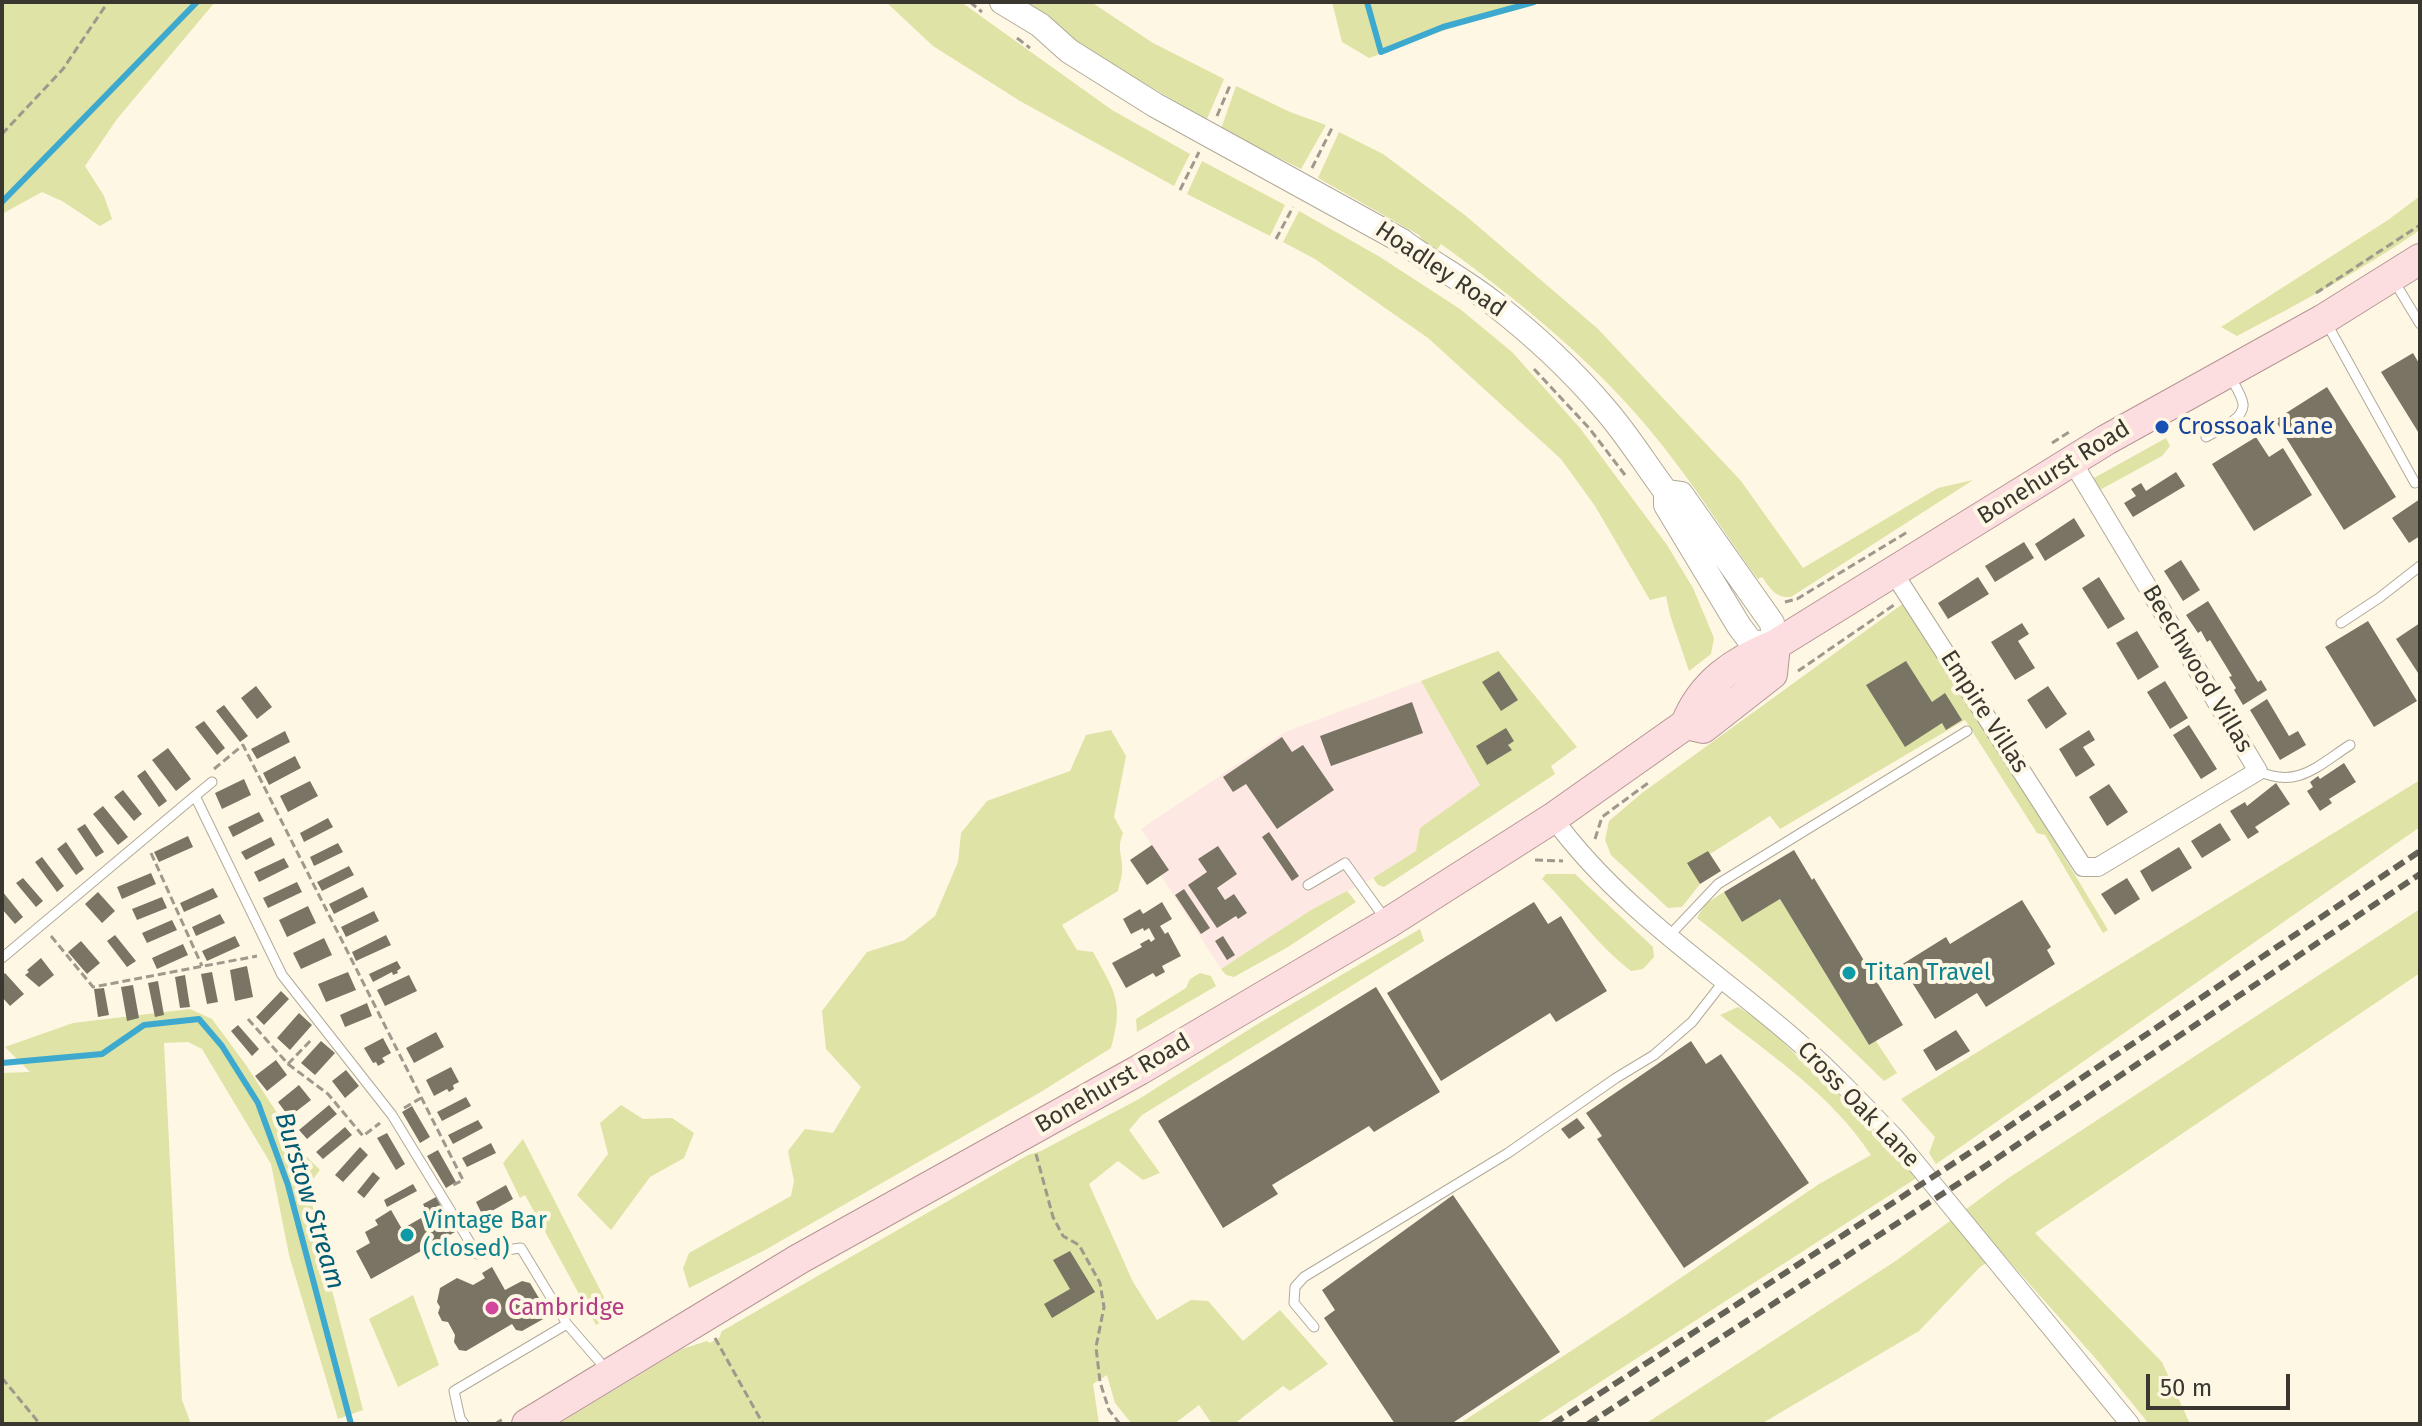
<!DOCTYPE html>
<html>
<head>
<meta charset="utf-8">
<style>
  body { margin:0 }
  #map { position:relative; width:2422px; height:1426px; overflow:hidden; background:#fef7e4; font-family:"Fira Sans",sans-serif }
  canvas { display:block }
  .frame { position:absolute; inset:0; border:4px solid #393730; pointer-events:none }
  .scale { position:absolute; left:2146px; top:1374px; width:144px; height:36px; box-sizing:border-box; border:4px solid #393730; border-top:0; padding-left:10px; font-size:24px; line-height:28px; white-space:nowrap; color:#393730; -webkit-text-stroke:6px #fef7e4; paint-order:stroke }
</style>
</head>
<body>
<div id="map">
<canvas width="2422" height="1426"></canvas>
<div class="frame"></div>
<div class="scale">50 m</div>
</div>
<script>
const c = document.querySelector('canvas').getContext('2d');
c.lineJoin = 'round';
function paint(path, color) { c.fillStyle = color; c.fill(path, 'evenodd'); }
function trace(path, color, width, dash) { c.strokeStyle = color; c.lineWidth = width; c.lineCap = dash ? 'butt' : 'round'; c.setLineDash(dash || []); c.stroke(path); }
function write(font, color, halo, rows, align = 'center') {
  c.font = font + ' "Fira Sans",sans-serif'; c.lineWidth = 8; c.setLineDash([]); c.textBaseline = 'middle'; c.strokeStyle = halo; c.fillStyle = color; for (const [text, x, y, turn = 0] of rows) {
    c.save(); c.translate(x, y); c.rotate((+turn || 0) * Math.PI / 180); c.textAlign = isNaN(turn) ? turn : align; if (halo) c.strokeText(text, 0, 0); c.fillText(text, 0, 0); c.restore();
  }
}
paint(new Path2D(`
  M 1421,681 L 1480,785 L 1421,828 L 1416,851 L 1373,878 L 1311,910 L 1221,969 L 1161,876 L 1169,870 L 1141,829 L 1285,732 Z`), '#fde8e3');
paint(new Path2D(`
  M 2,2 L 215,2 L 117,119 L 85,166 L 104,196 L 112,219 L 100,226 L 62,201 L 42,192 L 2,214 Z
  M 886,2 L 961,2 L 1112,110 L 1190,154 L 1174,186 L 1020,101 L 933,46 Z
  M 1020,2 L 1091,2 L 1153,43 L 1224,79 L 1207,119 L 1107,62 Z
  M 1332,2 L 1521,2 L 1369,58 L 1342,42 Z
  M 1236,86 L 1290,112 L 1326,125 L 1301,169 L 1221,129 Z
  M 1339,132 L 1383,154 L 1466,216 L 1597,328 L 1741,481 L 1803,568 L 1938,488 L 1973,480 L 1791,597 C 1775,598 1771,589 1762,577 L 1758,579 L 1751,570 C 1722,529 1694,485 1662,445 C 1601,367 1521,302 1441,244 L 1432,257 L 1419,235 L 1318,178 Z
  M 1202,161 L 1285,205 L 1270,236 L 1187,194 Z
  M 2420,196 L 2420,230 C 2362,270 2300,303 2237,336 L 2221,327 L 2388,220 Z
  M 1299,211 L 1380,257 L 1460,309 L 1512,352 L 1580,428 L 1667,545 L 1693,588 L 1714,638 L 1711,654 L 1689,671 L 1670,615 L 1666,596 L 1650,600 L 1595,506 L 1561,459 L 1428,338 L 1315,259 L 1283,242 Z
  M 2166,438 L 2170,446 L 2162,456 L 2098,491 L 2094,478 Z
  M 1904,603 L 2033,805 L 2108,930 L 2103,933 L 2045,835 L 2037,833 L 1965,720 L 1780,829 L 1770,816 L 1710,854 L 1708,851 L 1688,863 L 1700,884 L 1682,907 L 1668,908 L 1611,855 L 1605,840 L 1609,821 L 1642,793 Z
  M 1498,651 L 1577,747 L 1551,766 L 1555,774 L 1384,887 L 1378,885 L 1373,878 L 1416,851 L 1420,828 L 1480,785 L 1421,681 Z
  M 1111,730 L 1126,756 L 1114,817 L 1123,833 C 1116,851 1123,854 1122,871 C 1122,877 1119,885 1118,891 L 1062,925 L 1077,950 L 1093,952 C 1115,992 1124,1002 1111,1048 L 1039,1093 L 765,1250 L 689,1288 L 683,1268 L 689,1253 L 791,1196 L 794,1181 L 788,1151 L 805,1129 L 833,1133 L 861,1087 L 826,1049 L 822,1011 L 867,952 L 905,940 L 935,916 L 958,862 L 961,833 L 987,801 L 1070,771 L 1086,735 Z
  M 2420,780 L 2420,827 L 1936,1164 L 1929,1153 L 1935,1137 L 1901,1099 Z
  M 1546,874 L 1575,874 L 1653,947 L 1654,957 L 1643,969 L 1631,971 C 1597,945 1573,909 1542,879 Z
  M 1347,891 L 1356,902 L 1288,947 L 1234,977 L 1226,975 L 1221,969 L 1311,910 Z
  M 1724,892 L 1742,922 L 1780,899 L 1869,1045 L 1876,1041 L 1897,1073 L 1884,1081 C 1825,1022 1763,969 1697,918 L 1705,904 Z
  M 2420,909 L 2420,973 L 2035,1233 L 2162,1362 L 2190,1424 L 2149,1424 L 2097,1360 L 2002,1253 L 1980,1267 L 1919,1331 L 1761,1424 L 1645,1424 L 1897,1260 L 2007,1179 Z
  M 1420,929 L 1424,941 L 1142,1115 L 1129,1130 L 1160,1173 L 1143,1180 L 1118,1161 L 1089,1184 L 1133,1282 L 1157,1320 L 1191,1300 L 1208,1301 L 1243,1341 L 1280,1310 L 1328,1364 L 1290,1391 L 1283,1386 L 1234,1424 L 1212,1424 L 1199,1405 L 1174,1424 L 1132,1424 L 1115,1403 L 1107,1375 L 1093,1384 L 1099,1424 L 558,1424 L 682,1349 L 707,1341 L 710,1343 L 719,1338 L 722,1331 L 1028,1155 L 1041,1151 L 1139,1099 L 1256,1025 Z
  M 1200,973 L 1211,976 L 1216,986 L 1137,1032 L 1136,1019 L 1186,988 L 1190,979 Z
  M 1738,1007 L 1766,1025 L 1818,1077 L 1863,1114 L 1918,1177 L 1535,1424 L 1459,1424 L 1626,1315 L 1819,1184 L 1871,1155 C 1832,1096 1775,1058 1720,1015 Z
  M 190,1009 L 212,1019 L 246,1065 L 303,1153 L 320,1170 L 310,1183 L 315,1225 L 363,1410 L 338,1419 L 289,1255 L 271,1164 L 202,1049 L 188,1042 L 164,1043 L 182,1400 L 191,1424 L 2,1424 L 2,1073 L 30,1072 L 5,1047 L 73,1023 Z
  M 621,1105 L 643,1119 L 672,1118 L 694,1133 L 684,1158 L 650,1177 L 611,1230 L 577,1195 L 608,1154 L 600,1123 Z
  M 523,1139 L 613,1315 L 596,1325 L 525,1195 L 520,1198 L 503,1163 Z
  M 413,1295 L 439,1365 L 398,1387 L 369,1319 Z`), '#dfe3a5');
trace(new Path2D(`
  M 1367,2 L 1381,52 L 1443,27 L 1534,2
  M 2,202 L 197,2
  M 2,1063 L 102,1054 L 144,1025 L 199,1019 L 222,1046 L 258,1103 L 288,1185 L 351,1424`), '#3ea9ce', 6);
paint(new Path2D(`
  M 2413,353 L 2420,365 L 2420,435 L 2381,372 Z
  M 2327,387 L 2396,497 L 2344,530 L 2275,420 Z
  M 2256,437 L 2269,457 L 2283,448 L 2312,495 L 2254,531 L 2212,464 Z
  M 2176,472 L 2185,486 L 2133,517 L 2124,503 L 2136,496 L 2131,489 L 2141,483 L 2146,491 Z
  M 2420,499 L 2420,536 L 2409,543 L 2392,518 Z
  M 2074,518 L 2085,536 L 2045,561 L 2035,544 Z
  M 2024,542 L 2034,558 L 1995,582 L 1985,566 Z
  M 2181,560 L 2200,590 L 2183,601 L 2164,571 Z
  M 1978,577 L 1989,594 L 1948,619 L 1938,603 Z
  M 2099,577 L 2125,619 L 2108,629 L 2082,588 Z
  M 2208,601 L 2258,682 L 2261,680 L 2267,690 L 2243,705 L 2234,690 L 2236,688 L 2229,677 L 2232,676 L 2210,640 L 2207,642 L 2201,631 L 2198,633 L 2186,615 Z
  M 2368,621 L 2417,701 L 2374,727 L 2325,647 Z
  M 2022,623 L 2029,634 L 2018,641 L 2035,668 L 2015,680 L 1991,642 Z
  M 2420,623 L 2420,676 L 2396,639 Z
  M 2137,631 L 2159,667 L 2138,680 L 2116,643 Z
  M 1906,661 L 1932,702 L 1945,693 L 1962,720 L 1946,730 L 1942,723 L 1905,747 L 1866,685 Z
  M 1499,671 L 1518,700 L 1501,711 L 1482,682 Z
  M 2165,681 L 2188,718 L 2170,729 L 2147,692 Z
  M 256,686 L 272,707 L 257,719 L 241,698 Z
  M 2048,686 L 2067,714 L 2046,729 L 2027,700 Z
  M 2267,699 L 2289,736 L 2298,731 L 2306,745 L 2280,760 L 2250,710 Z
  M 1412,702 L 1423,733 L 1331,766 L 1320,736 Z
  M 224,705 L 248,736 L 240,742 L 216,711 Z
  M 204,721 L 225,748 L 217,755 L 195,727 Z
  M 2189,725 L 2217,769 L 2201,779 L 2173,735 Z
  M 1506,728 L 1514,741 L 1508,745 L 1512,750 L 1487,765 L 1476,746 Z
  M 2089,730 L 2095,740 L 2083,747 L 2095,765 L 2076,777 L 2059,749 Z
  M 285,731 L 290,742 L 257,759 L 251,749 Z
  M 1282,737 L 1292,752 L 1303,745 L 1334,790 L 1277,829 L 1246,784 L 1233,792 L 1223,777 Z
  M 168,748 L 191,779 L 176,791 L 152,760 Z
  M 295,756 L 301,768 L 269,785 L 263,773 Z
  M 2344,763 L 2356,782 L 2329,799 L 2332,803 L 2320,811 L 2307,791 L 2313,787 L 2310,782 L 2318,776 L 2320,779 Z
  M 145,770 L 167,801 L 159,807 L 137,776 Z
  M 244,779 L 251,795 L 222,809 L 215,793 Z
  M 310,781 L 318,796 L 288,812 L 280,796 Z
  M 2276,783 L 2290,804 L 2255,827 L 2259,832 L 2248,839 L 2230,811 L 2245,802 L 2247,806 Z
  M 2109,784 L 2128,812 L 2107,826 L 2089,797 Z
  M 123,790 L 142,814 L 134,821 L 114,797 Z
  M 103,806 L 128,837 L 118,845 L 93,814 Z
  M 259,812 L 264,821 L 233,837 L 228,827 Z
  M 328,818 L 333,827 L 304,842 L 300,833 Z
  M 2220,823 L 2231,840 L 2202,858 L 2191,841 Z
  M 85,824 L 104,852 L 96,857 L 77,829 Z
  M 1269,832 L 1299,876 L 1292,881 L 1262,837 Z
  M 188,836 L 193,847 L 159,862 L 154,852 Z
  M 271,837 L 275,845 L 246,860 L 241,852 Z
  M 66,842 L 84,869 L 76,875 L 57,849 Z
  M 338,843 L 343,852 L 314,866 L 310,857 Z
  M 1152,845 L 1169,870 L 1147,885 L 1130,860 Z
  M 1218,846 L 1237,874 L 1217,888 L 1225,900 L 1234,894 L 1247,913 L 1238,919 L 1236,916 L 1217,928 L 1188,885 L 1207,872 L 1198,859 Z
  M 2179,847 L 2192,868 L 2152,892 L 2140,871 Z
  M 1794,850 L 1812,880 L 1814,878 L 1903,1025 L 1869,1045 L 1780,899 L 1742,922 L 1724,892 Z
  M 1708,851 L 1721,871 L 1700,884 L 1687,863 Z
  M 42,857 L 64,886 L 57,892 L 35,862 Z
  M 284,858 L 289,867 L 259,882 L 254,872 Z
  M 349,866 L 354,875 L 322,891 L 317,882 Z
  M 151,873 L 156,884 L 122,899 L 117,887 Z
  M 23,878 L 43,901 L 36,907 L 16,883 Z
  M 2127,878 L 2140,899 L 2115,915 L 2101,894 Z
  M 297,882 L 302,892 L 268,908 L 263,898 Z
  M 363,887 L 368,897 L 334,914 L 329,904 Z
  M 213,888 L 218,897 L 184,912 L 180,903 Z
  M 1184,889 L 1210,928 L 1201,934 L 1175,895 Z
  M 2,891 L 23,917 L 15,924 L 2,909 Z
  M 98,892 L 115,911 L 102,923 L 85,904 Z
  M 162,897 L 167,908 L 137,920 L 132,909 Z
  M 2022,900 L 2051,947 L 2047,950 L 2055,964 L 1986,1007 L 1977,993 L 1935,1019 L 1901,965 L 1946,937 L 1950,944 Z
  M 1162,902 L 1172,919 L 1160,926 L 1165,934 L 1168,932 L 1181,956 L 1162,966 L 1165,972 L 1156,977 L 1153,973 L 1126,988 L 1112,963 L 1142,947 L 1140,944 L 1149,939 L 1151,942 L 1155,939 L 1149,928 L 1144,931 L 1143,928 L 1131,934 L 1123,919 L 1140,909 L 1143,914 Z
  M 1534,902 L 1548,924 L 1561,916 L 1607,991 L 1556,1022 L 1550,1013 L 1441,1081 L 1387,993 Z
  M 308,906 L 316,923 L 287,937 L 279,920 Z
  M 374,911 L 379,921 L 346,937 L 341,927 Z
  M 220,914 L 225,923 L 196,936 L 192,927 Z
  M 172,920 L 177,930 L 147,943 L 142,933 Z
  M 115,935 L 136,961 L 127,967 L 107,941 Z
  M 386,935 L 391,945 L 356,961 L 352,952 Z
  M 235,936 L 240,946 L 207,961 L 202,951 Z
  M 1223,936 L 1235,955 L 1227,960 L 1215,941 Z
  M 324,938 L 332,955 L 301,969 L 293,953 Z
  M 81,941 L 100,963 L 87,974 L 68,952 Z
  M 183,944 L 188,955 L 157,969 L 152,958 Z
  M 41,958 L 54,975 L 39,987 L 25,975 L 29,972 L 27,970 Z
  M 397,961 L 401,968 L 397,971 L 398,973 L 393,975 L 392,972 L 373,982 L 369,974 Z
  M 247,966 L 253,997 L 235,1001 L 230,970 Z
  M 212,972 L 218,1002 L 207,1004 L 201,974 Z
  M 348,972 L 356,990 L 326,1002 L 318,984 Z
  M 5,973 L 24,994 L 10,1006 L 2,997 L 2,976 Z
  M 185,975 L 190,1007 L 180,1008 L 175,977 Z
  M 409,975 L 417,991 L 385,1006 L 377,990 Z
  M 158,981 L 164,1015 L 155,1017 L 148,983 Z
  M 133,985 L 139,1018 L 127,1021 L 121,987 Z
  M 1376,987 L 1440,1092 L 1374,1132 L 1369,1126 L 1272,1185 L 1278,1194 L 1223,1228 L 1158,1121 Z
  M 104,988 L 109,1015 L 98,1017 L 94,989 Z
  M 281,991 L 289,999 L 264,1025 L 256,1017 Z
  M 367,1003 L 372,1016 L 345,1027 L 340,1015 Z
  M 299,1013 L 312,1025 L 290,1050 L 277,1038 Z
  M 238,1025 L 259,1049 L 252,1056 L 231,1031 Z
  M 1956,1030 L 1970,1051 L 1936,1071 L 1923,1050 Z
  M 436,1032 L 444,1047 L 414,1063 L 406,1048 Z
  M 383,1038 L 391,1053 L 382,1058 L 385,1062 L 378,1066 L 376,1062 L 373,1063 L 364,1048 Z
  M 321,1041 L 335,1053 L 315,1075 L 301,1063 Z
  M 1691,1041 L 1706,1064 L 1721,1054 L 1809,1183 L 1684,1268 L 1597,1139 L 1602,1136 L 1586,1113 Z
  M 276,1060 L 287,1075 L 267,1091 L 255,1076 Z
  M 451,1067 L 459,1082 L 453,1085 L 454,1089 L 449,1092 L 447,1089 L 434,1096 L 426,1080 Z
  M 346,1070 L 359,1086 L 345,1098 L 332,1081 Z
  M 299,1085 L 311,1100 L 289,1117 L 278,1102 Z
  M 466,1097 L 471,1106 L 442,1121 L 437,1112 Z
  M 329,1105 L 337,1114 L 307,1139 L 299,1130 Z
  M 412,1106 L 430,1137 L 420,1143 L 402,1112 Z
  M 1577,1118 L 1585,1128 L 1569,1139 L 1561,1129 Z
  M 478,1120 L 483,1128 L 453,1144 L 448,1135 Z
  M 345,1127 L 352,1135 L 323,1159 L 316,1152 Z
  M 387,1133 L 405,1164 L 396,1170 L 377,1138 Z
  M 491,1143 L 496,1153 L 467,1167 L 462,1158 Z
  M 360,1147 L 368,1155 L 343,1182 L 335,1175 Z
  M 438,1150 L 456,1182 L 446,1188 L 427,1156 Z
  M 373,1172 L 380,1178 L 364,1198 L 357,1192 Z
  M 413,1184 L 417,1191 L 387,1207 L 384,1200 Z
  M 506,1185 L 513,1199 L 483,1216 L 476,1202 Z
  M 1453,1195 L 1560,1352 L 1451,1424 L 1395,1424 L 1324,1318 L 1335,1310 L 1322,1290 Z
  M 436,1197 L 455,1232 L 371,1279 L 356,1251 L 370,1243 L 365,1232 L 378,1225 L 375,1220 L 391,1210 L 402,1229 L 428,1214 L 423,1204 Z
  M 1070,1251 L 1095,1292 L 1052,1318 L 1044,1304 L 1070,1289 L 1053,1260 Z
  M 492,1267 L 505,1290 L 522,1281 L 530,1283 L 546,1310 L 545,1318 L 522,1331 L 516,1330 L 512,1324 L 466,1351 L 459,1350 L 454,1342 L 455,1335 L 448,1322 L 442,1321 L 438,1313 L 440,1307 L 437,1302 L 440,1288 L 457,1278 L 473,1285 L 485,1278 L 482,1273 Z`), '#7a7464');
const service = new Path2D(`
  M 2394,281 L 2420,324
  M 2326,322 L 2415,483
  M 2206,437 C 2216,431 2245,419 2243,404 C 2242,395 2233,383 2229,374
  M 2341,623 L 2379,598 L 2420,566
  M 2258,771 C 2298,789 2317,766 2350,745
  M 195,796 L 212,782
  M 1308,885 L 1345,863 L 1386,920
  M 1668,937 L 1718,884 L 1967,731
  M 2,958 L 195,796 L 282,975 L 392,1115 L 477,1254 L 521,1248 L 567,1324 L 599,1361 L 606,1373
  M 1314,1327 L 1294,1303 L 1295,1287 L 1304,1277 L 1508,1153 L 1616,1078 L 1654,1055 L 1692,1022 L 1724,981
  M 464,1424 L 460,1418 L 454,1391 L 567,1324`);
const minor = new Path2D(`
  M 1893,572 L 2083,867 L 2098,867 L 2258,771 L 2072,461
  M 1553,818 C 1615,903 1702,961 1782,1028 C 1823,1062 1860,1101 1896,1139 L 2130,1424`);
const tertiary = new Path2D(`
  M 1002,2 L 1040,25 L 1069,51 L 1155,105 L 1402,241 C 1431,263 1464,280 1493,303 C 1533,334 1571,369 1604,408 C 1627,434 1645,464 1666,492 L 1681,494 L 1772,623 L 1775,645 L 1751,642 L 1739,626 L 1666,505 L 1666,492`);
const primary = new Path2D(`
  M 1686,724 L 1703,728 L 1772,674 L 1775,645
  M 527,1424 L 799,1259 L 1139,1070 L 1388,923 L 1553,818 L 1686,724 C 1702,683 1735,661 1775,645 L 2106,440 L 2324,319 L 2420,259`);
trace(service, '#b1aa99', 11);
trace(minor, '#b1aa99', 20);
trace(tertiary, '#b1aa99', 26);
trace(primary, '#b69595', 32);
trace(new Path2D(`
  M 970,2 L 982,12
  M 1017,38 L 1030,48
  M 1217,116 L 1231,83
  M 2,134 L 63,69 L 108,2
  M 1312,168 L 1332,128
  M 1180,190 L 1199,152
  M 1276,239 L 1293,207
  M 2316,293 L 2420,225
  M 1534,369 L 1589,428 L 1625,475
  M 2052,443 L 2069,432
  M 1785,602 L 1797,599 L 1909,531
  M 1798,671 L 1894,605
  M 214,769 L 243,745 L 463,1180 L 453,1185
  M 1595,839 L 1602,817 L 1648,783
  M 151,853 L 202,966
  M 1535,860 L 1563,861
  M 51,936 L 93,987 L 257,956
  M 248,1019 L 288,1064 L 328,1094 L 363,1136 L 380,1123
  M 288,1064 L 312,1039
  M 404,1108 L 421,1098
  M 1036,1154 L 1053,1217 L 1063,1236 L 1079,1245 L 1100,1283 L 1104,1307 L 1096,1347 L 1100,1382 L 1109,1410 L 1120,1424
  M 715,1338 L 763,1424
  M 2,1378 L 40,1424
  M 495,1424 L 503,1419`), '#9e998c', 3, [8, 4]);
trace(service, '#fff', 9);
trace(minor, '#fff', 18);
trace(tertiary, '#fff', 24);
trace(primary, '#fcdee0', 30);
trace(new Path2D(`
  M 1553,1424 L 1977,1148 L 2420,851
  M 1588,1424 L 1987,1165 L 2420,874`), '#656258', 6, [12, 6]);
for (const [x, y, r, color] of [
  [2162,427,8,"#1a4fb4"],
  [1849,973,8,"#0f9aa8"],
  [407,1235,8,"#0f9aa8"],
  [492,1308,8,"#d1479c"]
]) { const dot = new Path2D(); dot.arc(x, y, r, 0, 2 * Math.PI); c.fillStyle = color; c.fill(dot); trace(dot, '#fef7e4', 3); }
write('24px', '#393730', '#fef7e4', [
  ["Hoadley Road",1440,270,34],
  ["Bonehurst Road",2054,473,-32],
  ["Beechwood Villas",2197,669,59],
  ["Empire Villas",1984,712,57],
  ["Bonehurst Road",1113,1084,-30],
  ["Cross Oak Lane",1858,1105,46]
]);
write('24px', '#164399', '#fef7e4', [
  ["Crossoak Lane",2178,427]
], 'left');
write('24px', '#0d838f', '#fef7e4', [
  ["Titan Travel",1865,973],
  ["Vintage Bar",423,1221],
  ["(closed)",423,1249]
], 'left');
write('24px', '#b23c85', '#fef7e4', [
  ["Cambridge",508,1308]
], 'left');
write('italic 26px', '#005b74', '#fef7e4', [
  ["Burstow Stream",309,1201,73]
]);
</script>
</body>
</html>
